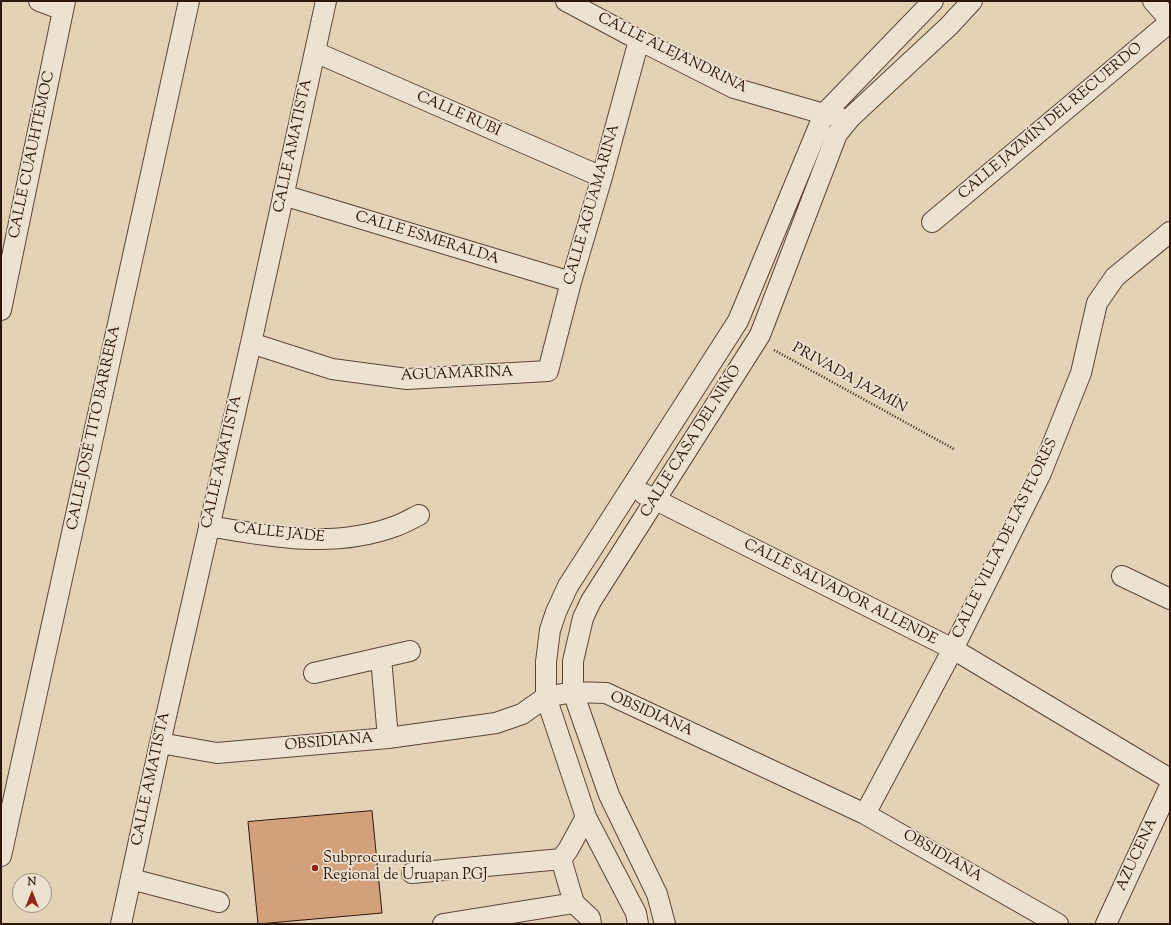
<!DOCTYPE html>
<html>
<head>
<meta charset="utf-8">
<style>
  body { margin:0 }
  #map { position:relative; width:1171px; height:925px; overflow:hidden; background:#e4d2b7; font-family:"Sorts Mill Goudy",serif }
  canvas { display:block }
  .frame { position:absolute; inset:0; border:2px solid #2f160b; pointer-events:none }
  .north { position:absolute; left:12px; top:873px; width:40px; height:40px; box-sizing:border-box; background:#ede2d0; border:1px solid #a19081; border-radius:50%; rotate:0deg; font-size:11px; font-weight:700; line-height:16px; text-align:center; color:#2f160b }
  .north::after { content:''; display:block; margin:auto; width:14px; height:18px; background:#8f2418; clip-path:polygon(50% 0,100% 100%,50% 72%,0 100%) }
</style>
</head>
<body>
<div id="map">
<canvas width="1171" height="925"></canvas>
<div class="frame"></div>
<div class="north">N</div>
</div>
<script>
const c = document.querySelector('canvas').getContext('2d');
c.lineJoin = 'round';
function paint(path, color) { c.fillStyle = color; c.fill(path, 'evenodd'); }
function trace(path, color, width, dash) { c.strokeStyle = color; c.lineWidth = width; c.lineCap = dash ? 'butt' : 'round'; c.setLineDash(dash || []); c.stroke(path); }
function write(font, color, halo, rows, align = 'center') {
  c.font = font + ' "Sorts Mill Goudy",serif'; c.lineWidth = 3.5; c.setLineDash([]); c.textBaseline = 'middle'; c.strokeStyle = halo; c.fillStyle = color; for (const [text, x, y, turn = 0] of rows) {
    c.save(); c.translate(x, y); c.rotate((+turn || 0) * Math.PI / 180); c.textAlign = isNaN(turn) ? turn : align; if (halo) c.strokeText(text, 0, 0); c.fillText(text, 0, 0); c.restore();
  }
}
const building = new Path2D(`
  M 372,811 L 382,913 L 258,924 L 248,822 Z`);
paint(building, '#d3a07c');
trace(building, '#2f160b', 1);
const minor = new Path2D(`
  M 39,1 L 63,10
  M 566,1 L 639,40 L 734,88 L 824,114 L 837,116
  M 1153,1 L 1170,20
  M 315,52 L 602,177
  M 283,195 L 571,282
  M 932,222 L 1170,22
  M 1,310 L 65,1
  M 251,343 L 332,369 L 407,379 L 548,371 L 571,282 L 602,177 L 639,40
  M 644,494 L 953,649 L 1170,779
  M 209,526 C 271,537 335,549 396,526 C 404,523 411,519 419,515
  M 1122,576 L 1170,599
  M 381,658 L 388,738
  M 314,673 L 410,651
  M 160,743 L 217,753 L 388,738 L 496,723 L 522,714 L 546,697 L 573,692 L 606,693 L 865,814 L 1058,924
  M 865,814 L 953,649 L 1041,473 L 1081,373 L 1097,303 L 1115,277 L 1170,232
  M 586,817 L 568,850 L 561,859 L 574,903 L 590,918 L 591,924
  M 1,856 L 189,1
  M 412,873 L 561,859
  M 131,879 L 219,902
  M 121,924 L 160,743 L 251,343 L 326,1
  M 443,924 L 574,903
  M 638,924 L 636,913 L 586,817 L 546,697 L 546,662 L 550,630 L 556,612 L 568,586 L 738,321 L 824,114 L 933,1
  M 665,924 L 657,894 L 609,795 L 573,692 L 573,661 L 583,618 L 591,601 L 760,335 L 837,134 L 850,118 L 949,26 L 972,1
  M 1106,924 L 1170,786`);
trace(minor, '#5c4536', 22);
trace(new Path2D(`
  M 774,350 L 954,449`), '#2f160b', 2.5, [1, 2]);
trace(minor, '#ede2d0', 20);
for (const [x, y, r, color] of [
  [315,868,4,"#8f2418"]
]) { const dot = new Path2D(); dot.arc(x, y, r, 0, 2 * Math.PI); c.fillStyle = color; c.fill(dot); trace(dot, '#ede2d0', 1.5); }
write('15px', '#2f160b', '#ede2d0', [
  ["CALLE ALEJANDRINA",672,54,26],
  ["CALLE RUBÍ",458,115,24],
  ["CALLE JAZMÍN DEL RECUERDO",1051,122,-40],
  ["CALLE AMATISTA",294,146,-78],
  ["CALLE CUAUHTÉMOC",33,155,-78],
  ["CALLE AGUAMARINA",593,205,-74],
  ["CALLE ESMERALDA",427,239,17],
  ["AGUAMARINA",457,375,-2],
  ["PRIVADA JAZMÍN",849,379,29],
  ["CALLE JOSÉ TITO BARRERA",95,428,-78],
  ["CALLE CASA DEL NIÑO",692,442,-58],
  ["CALLE AMATISTA",223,462,-77],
  ["CALLE JADE",279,534,6],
  ["CALLE VILLA DE LAS FLORES",1006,539,-64],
  ["CALLE SALVADOR ALLENDE",840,593,27],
  ["OBSIDIANA",651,715,24],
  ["OBSIDIANA",329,743,-5],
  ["CALLE AMATISTA",152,779,-78],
  ["AZUCENA",1138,855,-65],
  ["OBSIDIANA",942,857,30]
]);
write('15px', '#2f160b', '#ede2d0', [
  ["Subprocuraduría",323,859],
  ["Regional de Uruapan PGJ",323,876]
], 'left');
</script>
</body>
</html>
